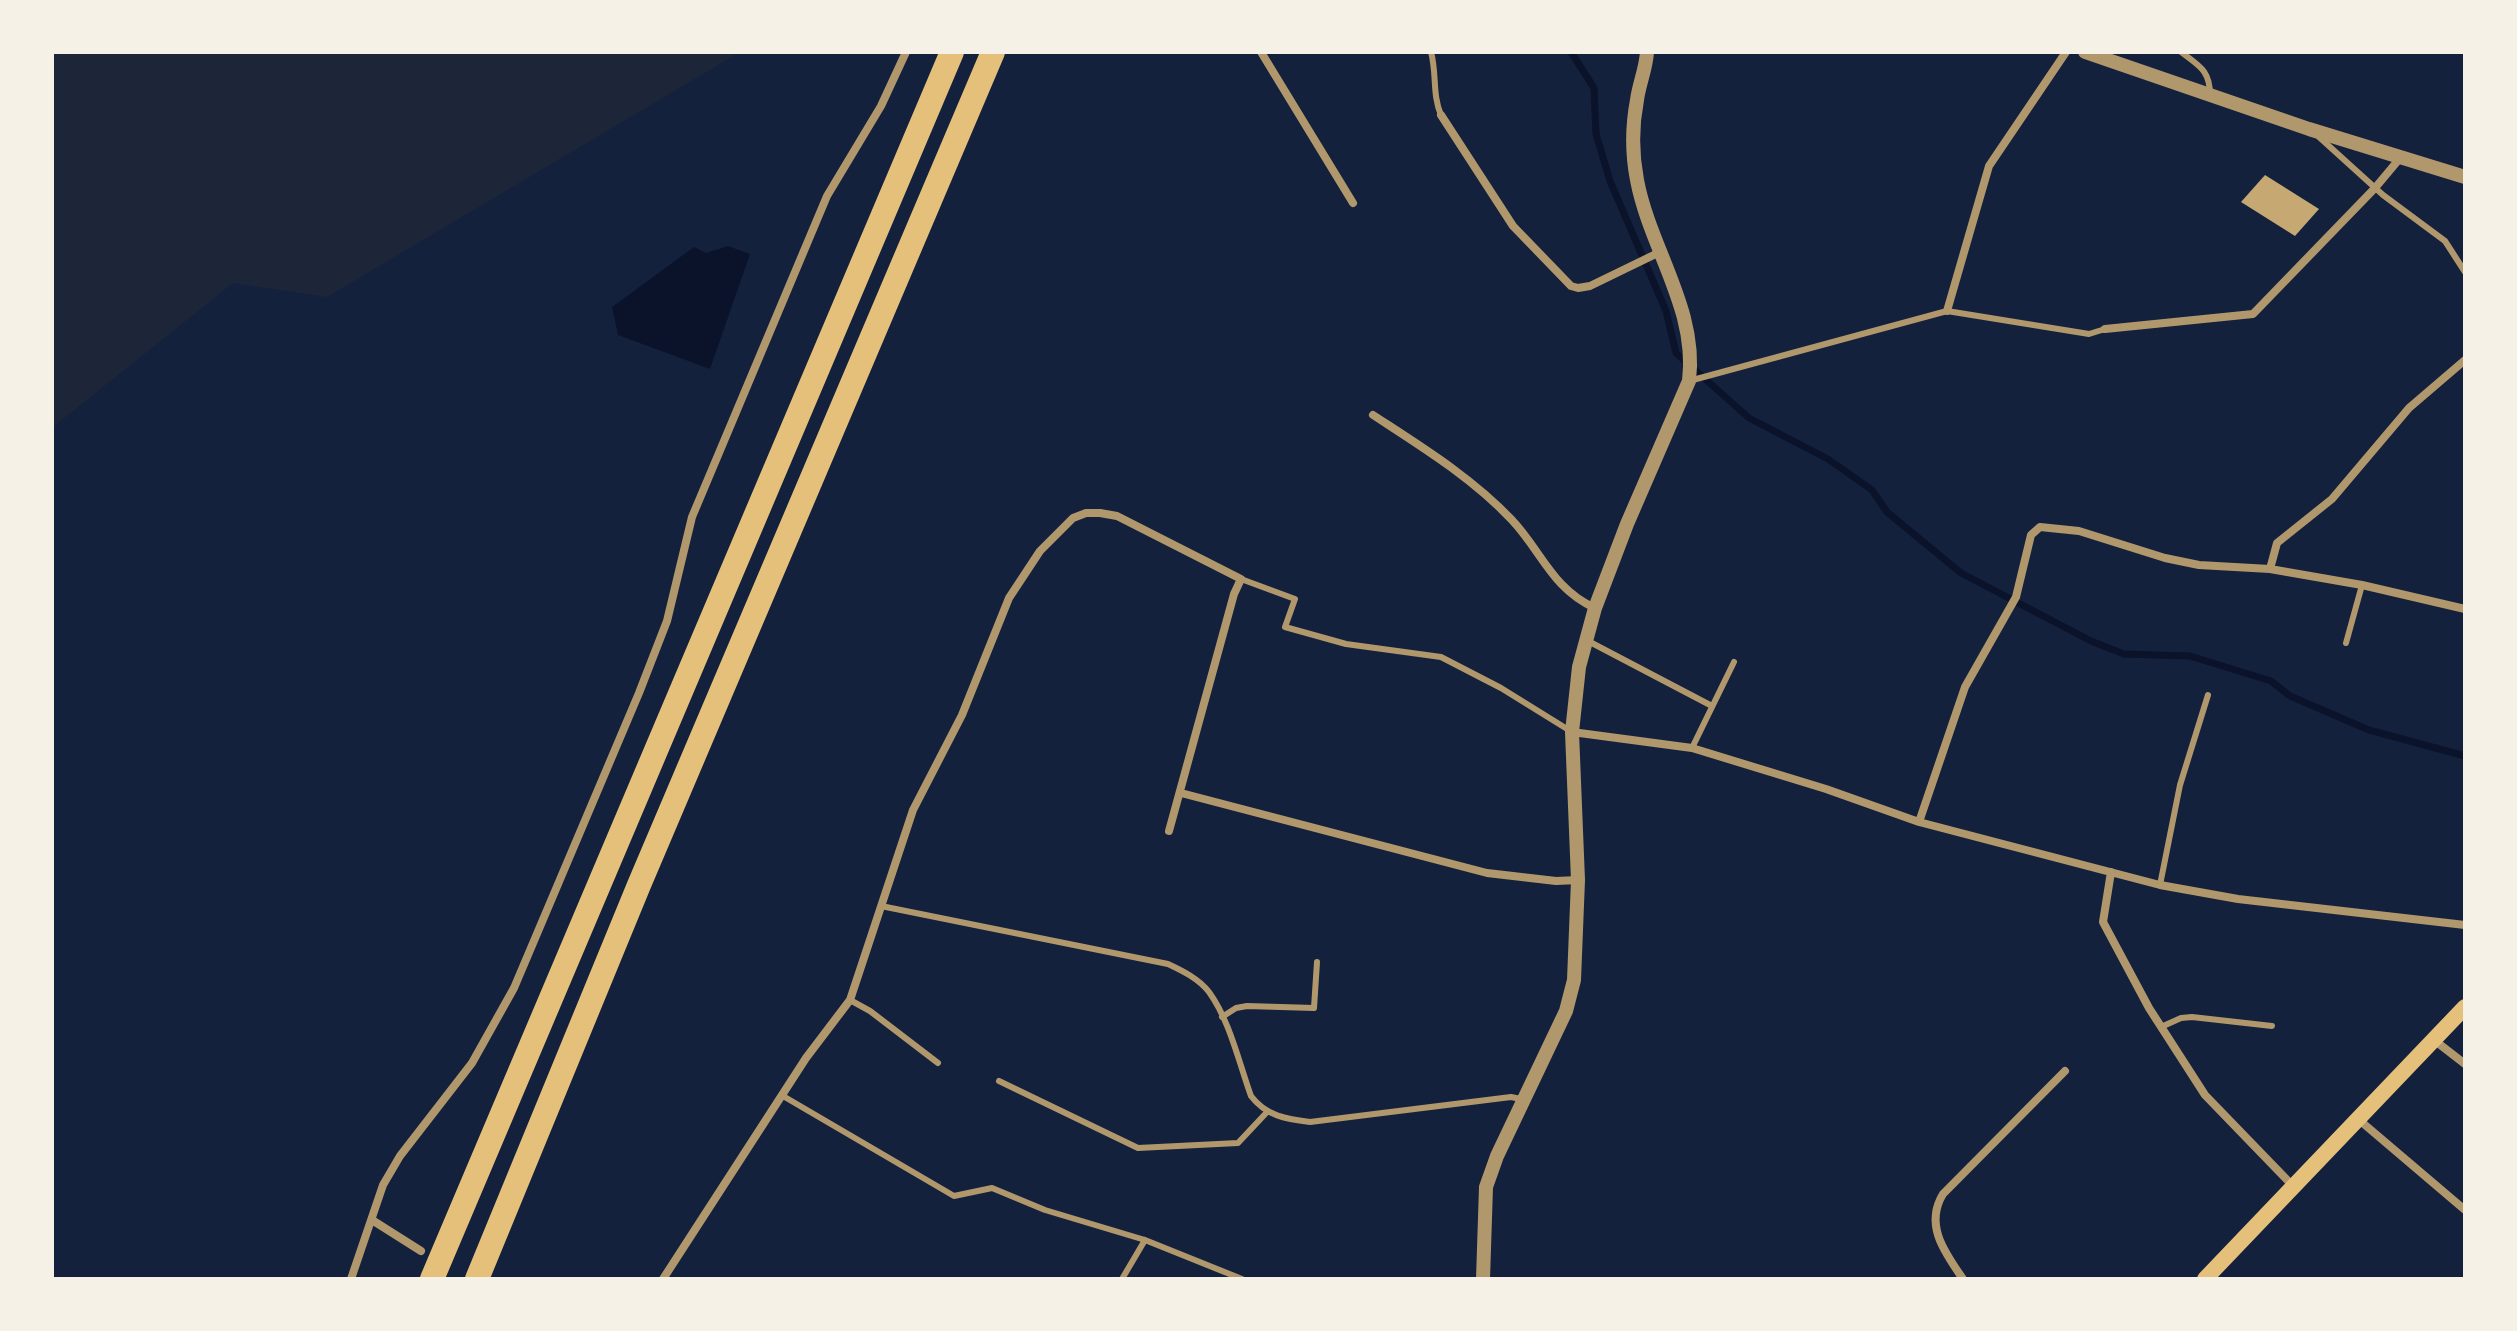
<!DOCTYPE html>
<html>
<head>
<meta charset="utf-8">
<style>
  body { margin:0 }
  #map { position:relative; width:2517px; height:1331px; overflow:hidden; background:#14213d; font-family:"Noto Sans",sans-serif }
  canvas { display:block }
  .frame { position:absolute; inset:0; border:54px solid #f6f1e7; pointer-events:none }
</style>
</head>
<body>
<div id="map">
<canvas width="2517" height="1331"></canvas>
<div class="frame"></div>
</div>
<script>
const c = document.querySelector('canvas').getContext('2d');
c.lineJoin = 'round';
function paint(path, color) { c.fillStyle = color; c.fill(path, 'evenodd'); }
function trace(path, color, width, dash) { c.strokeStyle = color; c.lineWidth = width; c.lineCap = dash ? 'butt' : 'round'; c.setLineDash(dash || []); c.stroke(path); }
paint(new Path2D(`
  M 52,52 L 740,52 L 327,297 L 233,283 L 52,428 Z`), '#1d2539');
paint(new Path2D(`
  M 728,246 L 750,254 L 710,369 L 618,335 L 612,307 L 694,247 L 706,253 Z`), '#0b132b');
trace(new Path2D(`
  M 1571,52 L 1594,88 L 1596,134 L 1610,181 L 1666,311 L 1676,353 L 1749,418 L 1828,459 L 1872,490 L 1887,512 L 1961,573 L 2091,641 L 2124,654 L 2190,656 L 2271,681 L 2290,696 L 2369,730 L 2465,756`), '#0b132b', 7);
paint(new Path2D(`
  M 2265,175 L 2319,209 L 2295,236 L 2241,202 Z`), '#c6a872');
trace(new Path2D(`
  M 1431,52 C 1437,74 1432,94 1441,115
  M 2181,52 C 2199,66 2210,70 2210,95
  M 2319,137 L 2383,195 L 2445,241 L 2465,272
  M 1689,381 L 1947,311 L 2089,334 L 2105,329
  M 1241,579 L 1295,599 L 1285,627 L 1346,644 L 1441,657 L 1501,688 L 1572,732
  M 1588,641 L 1712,706
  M 2346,643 L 2362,585
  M 1692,748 L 1734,662
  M 2160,885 L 2180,785 L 2208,695
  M 881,906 L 1168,964 C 1183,971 1199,979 1209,992 C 1230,1021 1239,1063 1251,1096 C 1266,1116 1286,1119 1310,1122 L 1511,1097 L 1521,1099
  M 850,1000 L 870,1011 L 938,1063
  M 1222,1017 L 1236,1008 L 1247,1006 L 1314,1008 L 1317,962
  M 2161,1027 L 2181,1018 L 2192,1017 L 2272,1026
  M 999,1081 L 1138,1148 L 1238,1143 L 1268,1111
  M 783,1096 L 954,1196 L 992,1188 L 1045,1210 L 1145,1240 L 1242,1279
  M 1122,1279 L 1145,1240`), '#b1986c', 6);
trace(new Path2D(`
  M 1261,52 L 1353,203
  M 1441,115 L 1513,226 L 1571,286 L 1578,288 L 1590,286 L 1660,252
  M 1947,311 L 1989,166 L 2066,52
  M 2105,329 L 2253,314 L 2375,188 L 2401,157
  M 1373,415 C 1422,447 1471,477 1511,519 C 1541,550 1552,589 1595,608
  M 2270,569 L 2277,543 L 2332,499 L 2409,408 L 2465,360
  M 1572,732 L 1692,748 L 1826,789 L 1919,822 L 2160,885 L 2238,899 L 2465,925
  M 1181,793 L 1487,873 L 1556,881 L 1578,880
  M 1919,822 L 1965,687 L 2016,597 L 2031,535 L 2040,527 L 2079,531 L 2165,558 L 2199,565 L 2270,569 L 2362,585 L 2465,609
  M 2111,872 L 2103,922 L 2149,1008 L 2205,1095 L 2293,1186
  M 2434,1040 L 2465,1064
  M 2358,1119 L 2465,1210
  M 372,1220 L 421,1251
  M 351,1279 L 383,1185 L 400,1156 L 472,1063 L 514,988 L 639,693 L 667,621 L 692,517 L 732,422 L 827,196 L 881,106 L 906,52
  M 663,1279 L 806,1058 L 850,1000 L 913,810 L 962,715 L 1009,598 L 1040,551 L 1073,518 L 1086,513 L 1100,513 L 1117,516 L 1241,579 L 1234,594 L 1169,831
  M 1963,1279 C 1945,1253 1924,1225 1943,1194 L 2065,1071`), '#b1986c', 8);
trace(new Path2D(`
  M 2085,52 L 2309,129 L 2465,177
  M 1483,1279 L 1486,1187 L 1497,1156 L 1566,1011 L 1574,980 L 1578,880 L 1572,732 L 1579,667 L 1595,608 L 1627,524 L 1689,381 C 1698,309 1650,249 1637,180 C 1632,154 1632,126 1637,100 C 1639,84 1646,69 1647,52`), '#b1986c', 14);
trace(new Path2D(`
  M 2205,1279 L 2465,1007`), '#e5c07b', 16);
trace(new Path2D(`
  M 432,1279 L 952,52
  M 477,1279 L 639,885 L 993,52`), '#e5c07b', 24);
</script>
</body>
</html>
